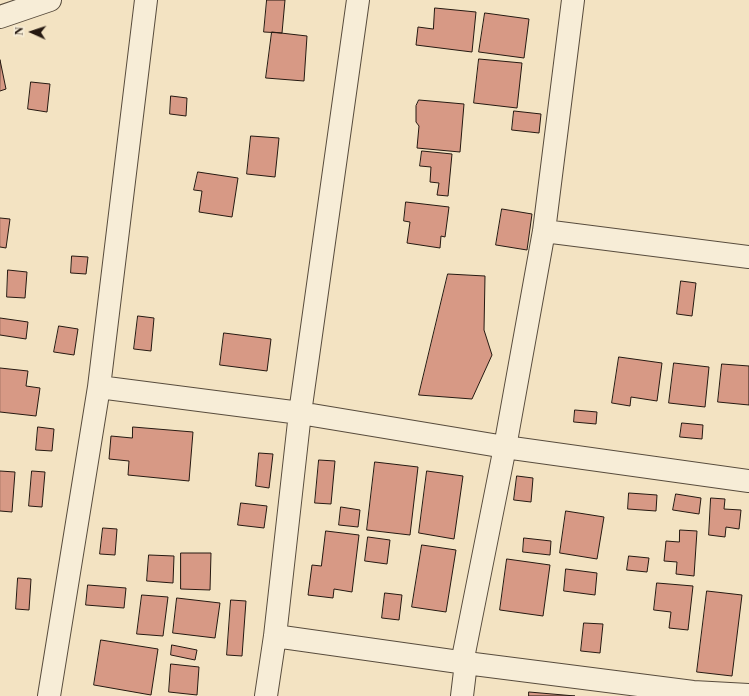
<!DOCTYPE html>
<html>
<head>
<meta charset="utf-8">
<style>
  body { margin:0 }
  #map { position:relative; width:749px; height:696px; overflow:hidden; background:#f3e3c2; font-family:"Libre Bodoni",serif }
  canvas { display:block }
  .north { position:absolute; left:12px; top:12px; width:40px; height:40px; -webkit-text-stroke:3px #f7edd7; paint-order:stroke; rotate:273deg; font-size:11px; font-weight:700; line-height:16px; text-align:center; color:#251911 }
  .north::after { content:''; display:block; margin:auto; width:14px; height:18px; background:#251911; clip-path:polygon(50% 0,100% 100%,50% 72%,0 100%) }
</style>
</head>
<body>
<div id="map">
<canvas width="749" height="696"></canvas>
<div class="north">N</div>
</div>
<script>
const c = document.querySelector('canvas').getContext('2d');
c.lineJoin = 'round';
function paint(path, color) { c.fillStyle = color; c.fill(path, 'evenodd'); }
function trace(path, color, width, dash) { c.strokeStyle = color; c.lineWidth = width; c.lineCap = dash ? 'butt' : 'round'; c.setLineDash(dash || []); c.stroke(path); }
const building = new Path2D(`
  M 267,0 L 285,0 L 282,33 L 264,32 Z
  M 435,8 L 476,12 L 472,52 L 416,45 L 418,27 L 433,29 Z
  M 485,13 L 529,19 L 524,58 L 479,52 Z
  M 272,32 L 307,36 L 304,81 L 266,78 Z
  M 479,59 L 522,63 L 517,108 L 474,103 Z
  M 0,60 L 6,89 L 0,91 Z
  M 31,82 L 50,84 L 47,112 L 28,109 Z
  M 171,96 L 187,98 L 186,116 L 170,114 Z
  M 419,100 L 464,104 L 460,152 L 417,148 L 419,126 L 416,122 L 416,106 Z
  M 514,111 L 541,114 L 539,133 L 512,130 Z
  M 251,136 L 279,138 L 275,177 L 247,174 Z
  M 422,151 L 452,154 L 448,196 L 437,195 L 439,183 L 430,182 L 431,167 L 420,166 Z
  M 198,172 L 238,178 L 232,217 L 199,212 L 202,191 L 194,190 Z
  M 406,202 L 449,207 L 445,237 L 441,236 L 440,248 L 407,243 L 410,222 L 404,221 Z
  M 502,209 L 532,214 L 527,250 L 496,245 Z
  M 0,218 L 10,219 L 6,248 L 0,247 Z
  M 72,256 L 88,257 L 86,274 L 71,273 Z
  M 8,270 L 27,272 L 25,298 L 7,297 Z
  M 448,274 L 485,276 L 484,330 L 492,355 L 472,399 L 419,395 Z
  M 681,281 L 696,283 L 692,316 L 677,314 Z
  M 138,316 L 154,318 L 151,351 L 134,349 Z
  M 0,318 L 28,322 L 26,339 L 0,335 Z
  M 59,326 L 78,329 L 74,355 L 54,352 Z
  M 224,333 L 271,339 L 267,371 L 220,365 Z
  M 619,357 L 662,363 L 657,401 L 631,397 L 630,406 L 612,403 Z
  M 674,363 L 709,367 L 705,407 L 669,403 Z
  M 722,364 L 749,366 L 749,405 L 718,402 Z
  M 0,368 L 28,371 L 26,386 L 40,388 L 36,416 L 0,412 Z
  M 575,410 L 597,412 L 596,424 L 574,422 Z
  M 682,423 L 703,425 L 702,439 L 680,437 Z
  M 38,427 L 54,429 L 52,451 L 36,450 Z
  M 133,427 L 193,432 L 189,481 L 128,475 L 129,461 L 109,459 L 111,436 L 132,438 Z
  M 259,453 L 273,454 L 269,488 L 256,486 Z
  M 319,460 L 335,461 L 331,504 L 315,503 Z
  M 375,462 L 418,467 L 410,535 L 367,530 Z
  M 0,471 L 15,472 L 12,512 L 0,511 Z
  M 32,471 L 45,472 L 42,507 L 29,506 Z
  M 427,471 L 463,476 L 454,539 L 419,533 Z
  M 517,476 L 533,478 L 531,502 L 514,500 Z
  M 629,493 L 657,495 L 656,511 L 628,509 Z
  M 676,494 L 701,498 L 699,514 L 673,510 Z
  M 711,498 L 725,499 L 724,509 L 741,510 L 739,529 L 726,527 L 725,537 L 709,535 Z
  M 241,503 L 267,506 L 264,528 L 238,525 Z
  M 341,507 L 360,510 L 358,527 L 339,525 Z
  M 566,511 L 604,517 L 597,559 L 560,553 Z
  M 103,528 L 117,529 L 115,555 L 100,554 Z
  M 680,530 L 697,531 L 694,576 L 676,574 L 677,562 L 664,561 L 666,541 L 679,542 Z
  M 326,531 L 359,535 L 352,592 L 334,589 L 333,598 L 308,595 L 312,565 L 321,566 Z
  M 368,537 L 390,540 L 387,564 L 365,561 Z
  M 524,538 L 551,541 L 550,555 L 523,552 Z
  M 422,545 L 456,550 L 446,612 L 412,607 Z
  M 181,553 L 211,553 L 210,590 L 181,589 Z
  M 149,555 L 174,556 L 173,583 L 147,581 Z
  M 629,556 L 649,558 L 647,572 L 627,570 Z
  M 507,559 L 550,565 L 543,616 L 500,610 Z
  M 566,569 L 597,573 L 595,595 L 564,591 Z
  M 18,578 L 31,579 L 29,610 L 16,609 Z
  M 657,583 L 693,586 L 688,630 L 669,628 L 671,612 L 654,610 Z
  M 88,585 L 126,588 L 124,608 L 86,605 Z
  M 707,591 L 742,595 L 732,676 L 697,672 Z
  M 385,593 L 402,595 L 399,620 L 382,618 Z
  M 142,595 L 168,597 L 163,636 L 137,634 Z
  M 177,598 L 220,603 L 215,638 L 173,633 Z
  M 231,600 L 246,601 L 242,656 L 227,655 Z
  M 584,623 L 603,624 L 600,653 L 581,651 Z
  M 101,640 L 158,649 L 151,695 L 94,685 Z
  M 172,645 L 197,650 L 195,660 L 171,655 Z
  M 171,664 L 199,667 L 197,695 L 169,692 Z
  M 529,692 L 575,696 L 529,696 Z`);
paint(building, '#d79985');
trace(building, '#251911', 1);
const minor = new Path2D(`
  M 0,17 L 50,0
  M 544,231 L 749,257
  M 99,387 L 300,413 L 505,447 L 749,481
  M 275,636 L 466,663 L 693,692 L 749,695
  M 462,663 L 505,447 L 544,231 L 573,0
  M 49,696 L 99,387 L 146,0
  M 266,696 L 275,636 L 300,413 L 358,0
  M 462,696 L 466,663`);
trace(minor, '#584c3d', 24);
trace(minor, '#f7edd7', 22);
</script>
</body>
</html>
